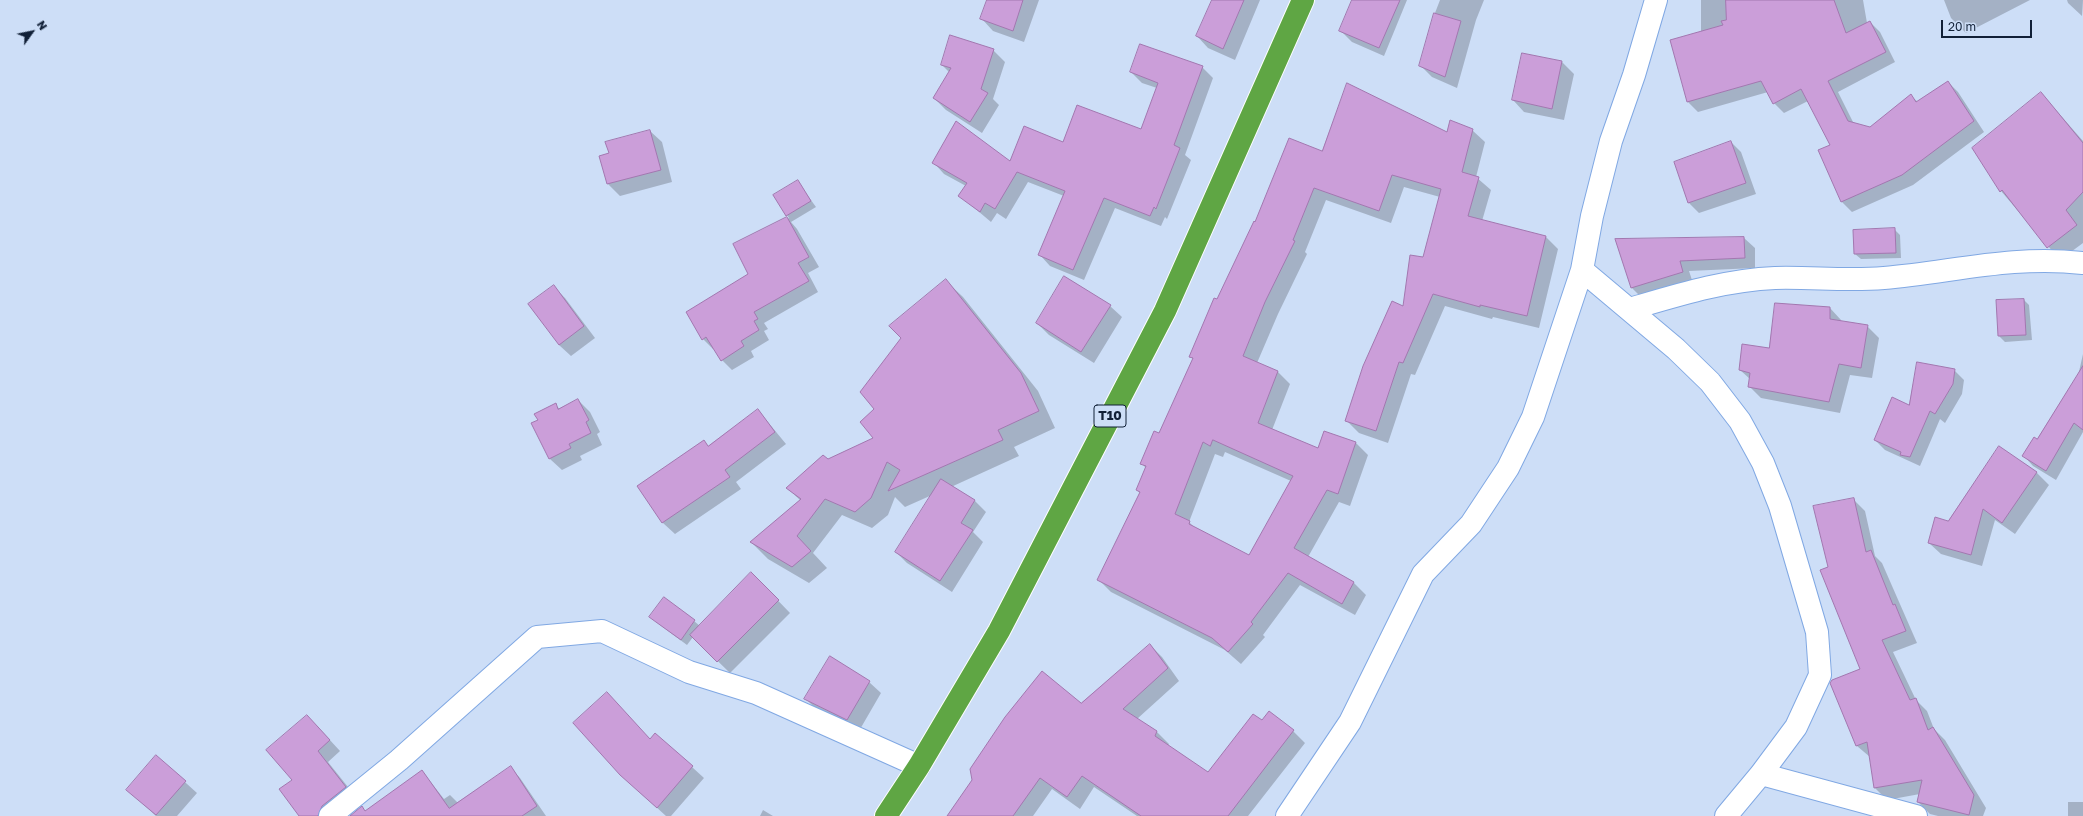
<!DOCTYPE html>
<html>
<head>
<meta charset="utf-8">
<style>
  body { margin:0 }
  #map { position:relative; width:2083px; height:816px; overflow:hidden; background:#cddef7; font-family:"Golos Text",sans-serif }
  canvas { display:block }
  .north { position:absolute; left:12px; top:12px; width:40px; height:40px; -webkit-text-stroke:3px #cddef7; paint-order:stroke; rotate:57deg; font-size:11px; font-weight:700; line-height:16px; text-align:center; color:#112037 }
  .north::after { content:''; display:block; margin:auto; width:14px; height:18px; background:#112037; clip-path:polygon(50% 0,100% 100%,50% 72%,0 100%) }
  .scale { position:absolute; left:1941px; top:20px; width:91px; height:18px; box-sizing:border-box; border:2px solid #112037; border-top:0; padding-left:5px; font-size:12px; line-height:14px; white-space:nowrap; color:#112037; -webkit-text-stroke:3px #cddef7; paint-order:stroke }
</style>
</head>
<body>
<div id="map">
<canvas width="2083" height="816"></canvas>
<div class="north">N</div>
<div class="scale">20 m</div>
</div>
<script>
const c = document.querySelector('canvas').getContext('2d');
c.lineJoin = 'round';
function paint(path, color) { c.fillStyle = color; c.fill(path, 'evenodd'); }
function trace(path, color, width, dash) { c.strokeStyle = color; c.lineWidth = width; c.lineCap = dash ? 'butt' : 'round'; c.setLineDash(dash || []); c.stroke(path); }
function write(font, color, halo, rows, align = 'center') {
  c.font = font + ' "Golos Text",sans-serif'; c.lineWidth = 3; c.setLineDash([]); c.textBaseline = 'middle'; c.strokeStyle = halo; c.fillStyle = color; for (const [text, x, y, turn = 0] of rows) {
    c.save(); c.translate(x, y); c.rotate((+turn || 0) * Math.PI / 180); c.textAlign = isNaN(turn) ? turn : align; if (halo) c.strokeText(text, 0, 0); c.fillText(text, 0, 0); c.restore();
  }
}
paint(new Path2D(`
  M 988,0 L 1039,0 L 1024,42 L 993,31 L 982,19 Z
  M 1213,0 L 1260,0 L 1235,60 L 1208,48 L 1197,36 Z
  M 1353,0 L 1407,0 L 1384,56 L 1352,42 L 1340,30 Z
  M 1440,0 L 1484,0 L 1476,20 L 1457,88 L 1432,77 L 1420,65 L 1435,13 Z
  M 1701,0 L 1863,0 L 1867,23 L 1870,22 L 1880,32 L 1895,62 L 1838,92 L 1854,124 L 1870,128 L 1911,96 L 1918,102 L 1948,82 L 1958,92 L 1984,132 L 1913,185 L 1852,212 L 1842,202 L 1831,145 L 1808,101 L 1784,113 L 1774,103 L 1768,92 L 1698,112 L 1688,102 L 1701,33 Z
  M 1944,0 L 2030,0 L 1966,33 L 1951,18 Z
  M 2067,0 L 2083,0 L 2082,16 L 2068,3 Z
  M 993,50 L 1005,62 L 993,99 L 999,105 L 982,133 L 946,110 L 934,98 L 950,73 L 942,65 Z
  M 1523,54 L 1562,62 L 1574,74 L 1564,120 L 1524,112 L 1513,100 Z
  M 1202,67 L 1213,78 L 1185,155 L 1191,160 L 1167,219 L 1165,217 L 1161,226 L 1115,208 L 1084,280 L 1050,266 L 1040,255 L 1064,196 L 1028,182 L 1006,219 L 997,213 L 991,222 L 959,195 L 966,186 L 944,174 L 934,163 L 1010,162 L 1064,143 L 1142,130 L 1157,88 L 1142,83 L 1131,72 Z
  M 2041,93 L 2083,141 L 2083,243 L 2060,260 L 2001,191 L 1973,148 Z
  M 1472,130 L 1485,142 L 1476,177 L 1491,190 L 1482,221 L 1546,237 L 1558,249 L 1539,328 L 1493,317 L 1492,319 L 1445,306 L 1415,375 L 1411,374 L 1388,443 L 1359,433 L 1346,420 L 1404,307 L 1424,258 L 1440,197 L 1404,187 L 1391,223 L 1326,200 L 1305,252 L 1307,254 L 1278,314 L 1257,363 L 1278,372 L 1290,384 L 1272,430 L 1319,450 L 1325,432 L 1356,443 L 1368,455 L 1350,506 L 1339,502 L 1308,557 L 1354,583 L 1366,595 L 1355,615 L 1300,585 L 1263,635 L 1265,637 L 1241,664 L 1225,650 L 1111,592 L 1099,580 L 1140,493 L 1137,490 L 1147,469 L 1141,463 L 1159,434 L 1194,360 L 1191,357 L 1256,223 L 1323,152 ZM 1225,452 L 1291,481 L 1250,557 L 1197,530 L 1189,522 L 1215,454 L 1223,457 Z
  M 650,131 L 662,142 L 672,182 L 620,196 L 608,184 L 600,156 L 610,154 Z
  M 1731,142 L 1741,152 L 1756,194 L 1699,213 L 1689,203 Z
  M 797,181 L 816,207 L 791,222 L 797,229 L 819,267 L 808,273 L 818,292 L 764,323 L 768,329 L 764,331 L 769,340 L 751,351 L 754,357 L 732,370 L 722,360 L 715,348 L 713,349 L 703,339 L 687,313 L 749,274 L 734,245 L 789,218 L 774,196 Z
  M 1894,229 L 1900,235 L 1901,258 L 1861,259 L 1855,254 Z
  M 1744,238 L 1755,248 L 1755,268 L 1689,271 L 1693,283 L 1642,298 L 1632,288 L 1616,240 Z
  M 946,281 L 963,297 L 1038,391 L 1055,428 L 1014,447 L 1019,456 L 951,487 L 975,501 L 986,512 L 973,532 L 983,542 L 952,592 L 907,563 L 896,552 L 932,495 L 905,507 L 895,497 L 888,515 L 872,528 L 842,515 L 813,553 L 827,568 L 809,583 L 768,559 L 751,542 L 800,500 L 787,488 L 828,460 L 875,438 L 875,409 Z
  M 553,286 L 565,298 L 595,338 L 571,356 L 559,345 Z
  M 2024,300 L 2029,305 L 2032,340 L 2005,342 L 1999,336 Z
  M 1110,306 L 1122,317 L 1094,363 L 1049,335 L 1037,323 Z
  M 1830,308 L 1841,320 L 1841,322 L 1867,326 L 1879,338 L 1872,378 L 1850,375 L 1840,413 L 1761,398 L 1749,386 L 1750,379 L 1740,370 Z
  M 2083,354 L 2083,432 L 2056,480 L 2033,466 L 2024,456 L 2038,440 L 2078,376 Z
  M 1954,370 L 1964,380 L 1962,394 L 1945,423 L 1940,419 L 1920,466 L 1885,450 L 1875,440 L 1910,406 Z
  M 578,400 L 590,412 L 600,432 L 597,434 L 602,445 L 580,456 L 582,460 L 562,470 L 550,459 L 555,405 L 560,409 Z
  M 758,410 L 786,444 L 736,482 L 741,489 L 675,534 L 663,523 L 638,486 L 704,441 L 709,447 Z
  M 2000,448 L 2037,473 L 2049,485 L 2015,534 L 1995,520 L 1982,566 L 1941,554 L 1929,543 L 1948,522 Z
  M 1853,499 L 1865,511 L 1875,556 L 1882,563 L 1917,643 L 1893,652 L 1916,700 L 1927,711 L 1934,729 L 1945,740 L 1986,808 L 1983,816 L 1938,816 L 1930,814 L 1918,802 L 1920,794 L 1887,800 L 1875,788 L 1870,757 L 1857,746 L 1831,683 L 1861,669 L 1829,568 Z
  M 763,585 L 790,613 L 730,673 L 693,637 L 687,645 L 656,622 L 694,621 L 700,626 Z
  M 1150,645 L 1162,657 L 1179,681 L 1137,719 L 1157,732 L 1169,744 L 1168,746 L 1208,773 L 1262,722 L 1293,731 L 1305,743 L 1248,816 L 1137,816 L 1094,787 L 1080,809 L 1052,789 L 1033,816 L 948,816 Z
  M 869,682 L 881,693 L 859,731 L 817,710 L 805,698 Z
  M 317,726 L 340,751 L 328,762 L 356,797 L 334,816 L 300,816 L 293,780 Z
  M 650,740 L 692,767 L 704,778 L 671,816 L 666,816 L 621,775 Z
  M 156,756 L 197,793 L 177,816 L 156,816 L 128,790 Z
  M 511,768 L 520,778 L 546,816 L 351,816 L 366,812 L 422,771 L 444,799 L 450,795 L 458,803 Z
  M 2068,802 L 2083,802 L 2083,816 L 2068,816 Z
  M 763,810 L 773,816 L 760,816 Z`), '#0003');
const building = new Path2D(`
  M 987,0 L 1023,0 L 1013,31 L 980,19 Z
  M 1212,0 L 1244,0 L 1223,49 L 1196,36 Z
  M 1352,0 L 1400,0 L 1379,48 L 1339,31 Z
  M 1726,0 L 1834,0 L 1846,33 L 1870,21 L 1886,52 L 1828,81 L 1848,121 L 1870,127 L 1911,94 L 1916,102 L 1948,81 L 1974,121 L 1902,175 L 1841,202 L 1818,150 L 1830,145 L 1801,89 L 1773,104 L 1761,81 L 1687,102 L 1670,40 L 1723,25 L 1721,21 L 1726,20 Z
  M 1434,13 L 1461,21 L 1445,77 L 1419,66 Z
  M 950,35 L 994,49 L 981,89 L 988,93 L 970,122 L 933,98 L 951,68 L 941,65 Z
  M 1140,44 L 1203,66 L 1174,145 L 1180,148 L 1156,209 L 1154,207 L 1150,216 L 1104,198 L 1073,270 L 1038,255 L 1065,191 L 1017,172 L 995,209 L 985,203 L 980,212 L 958,196 L 967,183 L 932,163 L 956,121 L 1010,161 L 1024,126 L 1063,142 L 1077,105 L 1141,129 L 1158,83 L 1130,72 Z
  M 1522,53 L 1562,61 L 1552,109 L 1512,100 Z
  M 1347,83 L 1447,132 L 1450,120 L 1473,129 L 1462,172 L 1479,177 L 1468,216 L 1546,236 L 1527,316 L 1480,305 L 1480,307 L 1433,294 L 1403,363 L 1399,362 L 1376,431 L 1345,421 L 1363,366 L 1392,301 L 1403,306 L 1410,255 L 1423,257 L 1441,189 L 1392,175 L 1379,211 L 1314,188 L 1293,240 L 1295,241 L 1265,302 L 1243,356 L 1278,371 L 1258,423 L 1318,448 L 1324,431 L 1356,442 L 1338,494 L 1327,490 L 1294,548 L 1354,582 L 1342,604 L 1288,573 L 1251,622 L 1253,624 L 1228,652 L 1212,638 L 1097,580 L 1140,492 L 1136,490 L 1146,466 L 1140,464 L 1154,431 L 1159,433 L 1193,358 L 1189,357 L 1214,298 L 1217,299 L 1254,221 L 1255,222 L 1289,138 L 1322,151 ZM 1213,440 L 1293,476 L 1249,555 L 1189,524 L 1190,521 L 1175,514 L 1203,442 L 1210,446 Z
  M 2041,92 L 2083,143 L 2083,192 L 2066,210 L 2077,225 L 2047,248 L 2002,190 L 2000,192 L 1972,148 Z
  M 650,130 L 661,170 L 607,184 L 599,156 L 609,153 L 605,142 Z
  M 1731,141 L 1746,183 L 1688,203 L 1674,162 Z
  M 798,180 L 811,201 L 786,216 L 773,195 Z
  M 787,217 L 809,257 L 798,263 L 809,281 L 754,312 L 758,319 L 754,321 L 759,330 L 741,341 L 744,346 L 721,361 L 706,337 L 702,340 L 686,312 L 748,274 L 733,244 Z
  M 1895,228 L 1896,253 L 1854,254 L 1853,230 Z
  M 1744,237 L 1745,258 L 1680,261 L 1683,272 L 1631,288 L 1615,239 Z
  M 1064,276 L 1111,305 L 1081,352 L 1036,323 Z
  M 946,279 L 1021,373 L 1039,411 L 998,430 L 1003,440 L 888,491 L 900,470 L 887,462 L 871,498 L 855,512 L 825,499 L 797,536 L 811,551 L 792,567 L 750,542 L 801,499 L 786,488 L 823,455 L 828,459 L 873,438 L 860,422 L 874,409 L 860,392 L 901,338 L 889,326 Z
  M 554,285 L 584,326 L 559,345 L 528,304 Z
  M 2024,299 L 2026,335 L 1998,336 L 1996,300 Z
  M 1775,303 L 1830,307 L 1830,319 L 1868,325 L 1861,368 L 1839,364 L 1829,402 L 1748,387 L 1750,373 L 1739,370 L 1742,344 L 1769,348 Z
  M 1917,362 L 1955,369 L 1953,384 L 1935,414 L 1930,411 L 1910,457 L 1900,455 L 1901,452 L 1874,440 L 1892,397 L 1909,405 Z
  M 2083,366 L 2083,430 L 2074,423 L 2046,471 L 2022,456 L 2034,437 L 2037,439 Z
  M 578,399 L 589,420 L 586,422 L 591,433 L 569,444 L 571,448 L 549,459 L 531,423 L 538,420 L 534,414 L 556,403 L 558,409 Z
  M 758,409 L 775,432 L 725,470 L 730,477 L 662,523 L 637,486 L 704,440 L 708,446 Z
  M 1999,446 L 2037,472 L 2002,523 L 1983,509 L 1971,555 L 1928,543 L 1935,517 L 1948,521 Z
  M 941,479 L 975,500 L 961,523 L 973,530 L 940,581 L 895,552 Z
  M 1854,498 L 1866,552 L 1871,550 L 1893,605 L 1895,604 L 1906,631 L 1882,640 L 1910,700 L 1916,698 L 1928,730 L 1933,727 L 1974,795 L 1969,815 L 1917,802 L 1922,780 L 1874,788 L 1867,742 L 1856,746 L 1830,683 L 1832,680 L 1860,669 L 1820,570 L 1828,567 L 1813,506 Z
  M 751,572 L 779,600 L 717,662 L 690,635 Z
  M 664,597 L 695,620 L 681,640 L 649,617 Z
  M 1150,644 L 1168,668 L 1123,709 L 1157,731 L 1155,736 L 1208,772 L 1253,714 L 1262,720 L 1269,711 L 1294,730 L 1228,816 L 1141,816 L 1082,776 L 1067,797 L 1040,778 L 1013,816 L 947,816 L 972,780 L 970,769 L 1005,717 L 1042,671 L 1081,703 Z
  M 830,656 L 870,681 L 847,720 L 804,699 Z
  M 607,692 L 650,739 L 655,733 L 693,766 L 657,808 L 620,775 L 573,723 Z
  M 307,715 L 330,740 L 318,751 L 346,787 L 322,806 L 318,816 L 299,816 L 279,789 L 292,780 L 266,750 Z
  M 156,755 L 186,781 L 156,815 L 126,790 Z
  M 511,766 L 537,806 L 522,816 L 350,816 L 362,806 L 365,811 L 422,770 L 449,808 Z`);
paint(building, '#cb9ed9');
trace(building, '#a277af', 1);
const street = new Path2D(`
  M 1582,270 L 1676,349 L 1710,382 L 1740,421 L 1763,463 L 1780,506 L 1817,632 L 1820,675 L 1796,727 L 1761,774 L 1726,816
  M 1630,309 C 1678,295 1725,280 1775,278 C 1811,277 1848,281 1884,278 C 1953,272 2012,255 2083,263
  M 1761,774 L 1916,816
  M 330,816 L 399,760 L 537,637 L 602,631 L 689,672 L 756,693 L 919,766
  M 1287,816 L 1350,722 L 1423,574 L 1471,524 L 1508,468 L 1533,417 L 1582,270 L 1592,216 L 1611,141 L 1634,75 L 1656,0`);
const highway = new Path2D(`
  M 886,816 L 919,766 L 999,631 L 1165,311 L 1303,0`);
trace(street, '#80a8e3', 24);
trace(highway, '#fff', 24);
trace(street, '#fff', 22);
trace(highway, '#5fa644', 22);
for (const [x, y, w] of [
  [1110,416,32]
]) { const box = new Path2D(); box.roundRect(x - w / 2, y - 11, w, 22, 3); c.fillStyle = '#cddef7'; c.fill(box); trace(box, '#112037', 1); }
write('bold 13px', '#112037', null, [
  ["T10",1110,416]
]);
</script>
</body>
</html>
